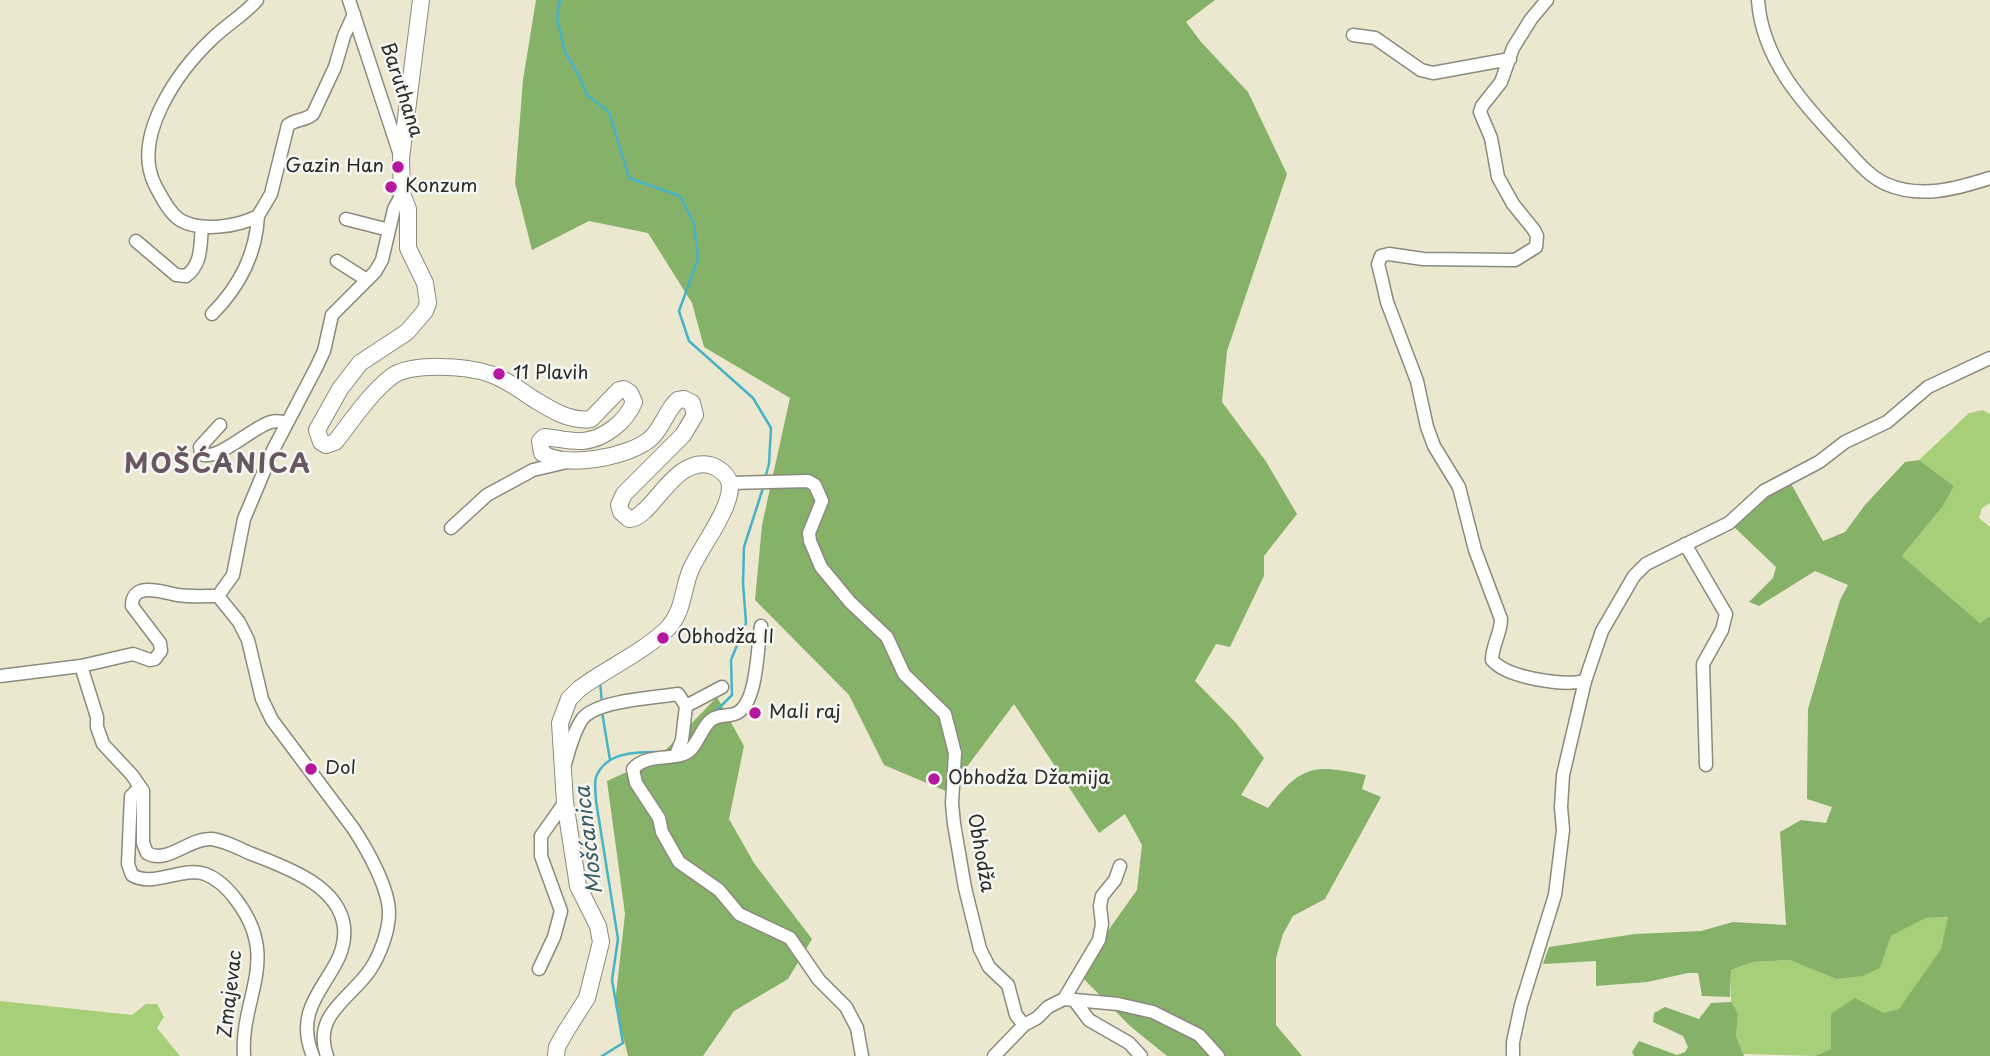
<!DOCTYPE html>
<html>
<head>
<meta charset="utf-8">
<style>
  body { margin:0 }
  canvas { display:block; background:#ece8d0 }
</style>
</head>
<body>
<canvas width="1990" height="1056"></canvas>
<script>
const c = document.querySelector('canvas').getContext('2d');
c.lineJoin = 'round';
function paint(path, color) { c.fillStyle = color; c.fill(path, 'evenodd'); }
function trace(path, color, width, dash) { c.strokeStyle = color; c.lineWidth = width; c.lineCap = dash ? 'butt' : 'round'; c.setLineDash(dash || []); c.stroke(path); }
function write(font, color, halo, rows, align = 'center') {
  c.font = font + ' "Playpen Sans",sans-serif'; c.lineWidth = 5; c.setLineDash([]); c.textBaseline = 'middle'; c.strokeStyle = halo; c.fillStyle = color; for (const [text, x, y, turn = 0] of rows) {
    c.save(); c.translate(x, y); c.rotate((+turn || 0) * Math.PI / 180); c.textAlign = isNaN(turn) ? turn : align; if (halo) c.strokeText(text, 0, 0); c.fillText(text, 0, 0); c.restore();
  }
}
paint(new Path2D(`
  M 1983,410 L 1990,414 L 1990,503 L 1982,508 L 1979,518 L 1990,527 L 1990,616 L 1980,623 L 1902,556 L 1943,506 L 1954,486 L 1919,460 L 1969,413 Z
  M 1949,917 L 1941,949 L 1899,1010 L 1884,1013 L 1831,1049 L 1815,1056 L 1743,1054 L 1736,1036 L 1738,1013 L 1731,1002 L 1731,970 L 1753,962 L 1791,960 L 1836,979 L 1880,968 L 1891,936 L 1926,918 Z
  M 0,1001 L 132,1015 L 146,1004 L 157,1004 L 164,1017 L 157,1028 L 180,1056 L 0,1056 Z`), '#a7ce79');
paint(new Path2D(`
  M 536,0 L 1215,0 L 1186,22 L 1201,42 L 1248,92 L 1287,174 L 1227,351 L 1222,402 L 1265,460 L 1297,514 L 1264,556 L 1264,576 L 1230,647 L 1216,644 L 1195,681 L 1236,723 L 1264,758 L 1241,795 L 1268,808 C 1302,764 1314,764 1366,775 L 1362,789 L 1381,797 L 1325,899 L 1293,916 L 1283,934 L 1276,958 L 1276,1025 L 1302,1056 L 1167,1056 L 1130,1026 L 1078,973 L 1137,890 L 1142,845 L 1125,814 L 1099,833 L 1014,704 L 948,792 L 884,765 L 849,695 L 755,600 L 762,525 L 790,398 L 704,347 L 692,303 L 648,233 L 589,221 L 532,250 L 515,183 L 523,80 Z
  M 1919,460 L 1954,486 L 1943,506 L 1902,556 L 1980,623 L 1990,616 L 1990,1056 L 1815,1056 L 1831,1049 L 1831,1014 L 1855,998 L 1884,1013 L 1899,1009 L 1941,949 L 1948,917 L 1926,918 L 1891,936 L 1880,968 L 1862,976 L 1836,979 L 1790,960 L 1753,962 L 1731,970 L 1730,997 L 1702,996 L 1698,973 L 1688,973 L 1647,982 L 1596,986 L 1596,961 L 1543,964 L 1549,947 L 1635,934 L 1701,931 L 1733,922 L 1786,925 L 1780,832 L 1801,820 L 1826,823 L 1832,807 L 1807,799 L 1808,709 L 1840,600 L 1848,585 L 1815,571 L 1759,606 L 1749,602 L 1773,578 L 1776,567 L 1733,526 L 1762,500 L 1790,482 L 1823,541 L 1845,532 L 1865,505 L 1905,462 Z
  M 717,697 L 744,746 L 729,819 L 754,863 L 812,939 L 788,979 L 734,1011 L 703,1056 L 628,1056 L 615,1004 L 625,914 L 607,781 L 658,758 Z
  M 1731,1002 L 1738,1013 L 1736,1036 L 1744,1056 L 1634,1056 L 1632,1052 L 1639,1041 L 1677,1055 L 1685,1052 L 1688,1047 L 1683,1036 L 1653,1022 L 1654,1013 L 1665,1007 L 1699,1019 L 1711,1003 Z`), '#85b169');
trace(new Path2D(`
  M 560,0 L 557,18 L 565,52 L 579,76 L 587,95 L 609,112 L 629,178 L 680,196 L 694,223 L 698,259 L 679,311 L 689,341 L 753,398 L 771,428 L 769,464 L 765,478
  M 600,681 L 602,703
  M 602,712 L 610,760
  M 714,713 L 732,695 L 731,660 L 746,623 L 743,583 L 744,547 L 763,488
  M 602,1056 L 623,1043 L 612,980 L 618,939 L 596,801 C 596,794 594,783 596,777 C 606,752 635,752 657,752`), '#48b2c7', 2.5);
const minor = new Path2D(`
  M 257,0 C 244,15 226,25 212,39 C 178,71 131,137 155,185 C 161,196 169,213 180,220 C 201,232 237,227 258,216 L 271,194 L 288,125 C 296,119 305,121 313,114 L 335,67 L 344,36 L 354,14
  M 349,0 L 400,155
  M 1547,0 L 1531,19 L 1513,48 L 1501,82 L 1482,106 L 1480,112 L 1491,138 L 1498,177 L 1513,204 L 1534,230 L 1537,236 L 1536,247 L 1515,260 L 1423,259 L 1389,254 L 1381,256 L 1378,264 L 1381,276 L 1387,302 L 1417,381 L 1427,427 L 1434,446 L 1459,487 L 1475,550 L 1501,619 C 1501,634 1492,645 1492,660 C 1507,678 1563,686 1585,681
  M 1758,0 C 1762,59 1803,104 1842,145 C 1855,159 1868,176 1886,184 C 1920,199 1956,189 1990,178
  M 1353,35 L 1375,38 L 1421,70 L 1433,73 L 1510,59
  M 346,219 L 389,230
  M 136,241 L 176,275 L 186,276 C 202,264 200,247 202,227
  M 337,261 L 367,280
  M 212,314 C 239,287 256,255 258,216
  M 220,425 L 200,447 L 201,454 C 218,462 252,427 271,422 C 277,420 282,422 287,423
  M 730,483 L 808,481 L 815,485 L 822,501 L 809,533 L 810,541 L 821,567 L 850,602 L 887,637 L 904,674 L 945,714 L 955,753 L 952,803 L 954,824 L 965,888 L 980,949 L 989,967 L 1008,985 L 1016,1015 L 1024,1025
  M 451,528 L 487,495 L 533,470 L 567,462
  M 1685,544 L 1726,614 L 1722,630 L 1703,664 L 1706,765
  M 761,626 C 757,647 758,702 737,713 C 729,717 719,714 711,720 C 700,729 697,749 684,754 C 668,760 646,754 633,769 L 636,783 L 659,818 L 662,832 L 679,862 L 719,890 L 739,914 L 790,938 L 819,980 L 846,1007 L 857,1028 L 862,1056
  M 81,666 L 97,717 L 97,727 L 103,744 L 132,775 L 143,791 L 143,843 L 147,853 C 167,865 190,837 212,839 C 226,841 240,849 252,854 C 285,867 339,885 344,927 C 349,976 288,997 313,1056
  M 0,676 L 81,666 L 133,654 L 150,660 L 155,659 L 161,651 L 160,643 L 132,606 C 132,580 164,593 178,595 C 191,597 205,596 218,596
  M 686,706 L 722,687
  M 565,764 C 569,750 574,730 583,718 C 599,700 655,698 678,694 L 686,706 L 682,740 L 676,755
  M 140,787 L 131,796 L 128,864 L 132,875 C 153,888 182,866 205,874 C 219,879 229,890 237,901 C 281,960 240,997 244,1056
  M 539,969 L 554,937 L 561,911 L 541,856 L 541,836 L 565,802
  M 1064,999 L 1099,940 L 1102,924 L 1100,906 L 1102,896 L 1115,880 L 1120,866
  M 1074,1000 L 1089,1020 L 1129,1043 L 1141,1056
  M 327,1056 C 312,1015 350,999 370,970 C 380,955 389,931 389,913 C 389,888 367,849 353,828 L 272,720 L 262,699 L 248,640 L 239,622 L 218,596 L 233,575 L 244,519 L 273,450 L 316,368 L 324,351 L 332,315 L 375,272 L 382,260 L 394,209 L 402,194
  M 994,1056 L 1024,1025 L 1037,1018 L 1048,1007 L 1064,999 L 1118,1004 L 1153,1012 L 1199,1035 L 1218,1056
  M 1513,1056 L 1513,1042 L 1521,1005 L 1555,895 L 1563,830 L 1561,807 L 1563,775 L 1585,681 L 1602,631 L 1634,576 L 1646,564 L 1729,523 L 1764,491 L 1819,462 L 1845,442 L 1887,422 L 1928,387 L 1990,358`);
const major = new Path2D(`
  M 421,0 L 401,158 L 402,194 L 408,209 L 408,248 L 425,283 L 428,303 L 425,311 L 407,332 L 360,363 L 340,389 L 317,430 L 321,442 L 326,445 L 335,442 C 352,421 369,394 391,377 C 411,362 467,366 490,374 C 505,379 519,389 532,398 C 550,409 569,422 591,419 L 619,390 L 624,389 L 630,393 L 634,402 C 626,422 604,439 583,441 C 570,442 557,438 544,437 L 540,441 L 542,453 C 565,469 629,457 650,439 C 663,428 666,410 678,400 L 684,399 L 692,403 L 695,415 L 683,435 L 624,494 L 619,505 L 621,512 L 629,519 C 651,520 673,456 710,465 C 720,468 730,476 730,487 C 730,510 701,547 691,569 C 682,590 684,611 668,628 C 644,652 607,668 579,689 L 569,699 L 560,723 L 565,802 L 578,886 L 598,926 L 601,942 L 587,998 L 566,1031 L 557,1047 L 556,1056`);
trace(minor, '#8c8a7e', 15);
trace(major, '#8c8a7e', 18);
trace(minor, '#fff', 12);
trace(major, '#fff', 16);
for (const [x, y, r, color] of [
  [398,167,7,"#b5179e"],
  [391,187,7,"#b5179e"],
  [499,374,7,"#b5179e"],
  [663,638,7,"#b5179e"],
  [755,713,7,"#b5179e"],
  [311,769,7,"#b5179e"],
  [934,779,7,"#b5179e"]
]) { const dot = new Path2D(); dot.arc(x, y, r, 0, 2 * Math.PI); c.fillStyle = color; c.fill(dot); trace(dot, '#f6f6f2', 2.5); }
write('19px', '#2b2b2b', '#f6f6f2', [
  ["Baruthana",401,90,72],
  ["Obhodža",980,853,80],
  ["Zmajevac",231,994,-83]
]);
write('19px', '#2b2b2b', '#f6f6f2', [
  ["Gazin Han",384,167,"right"],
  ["Konzum",405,187],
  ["11 Plavih",513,374],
  ["Obhodža II",677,638],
  ["Mali raj",769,713],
  ["Dol",325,769],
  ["Obhodža Džamija",948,779]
], 'left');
write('italic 21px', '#355a62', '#f6f6f2', [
  ["Mošćanica",590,840,-97]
]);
c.letterSpacing = '2px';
write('bold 26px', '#685761', '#f6f6f2', [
  ["MOŠĆANICA",218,466]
]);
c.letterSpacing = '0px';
</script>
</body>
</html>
